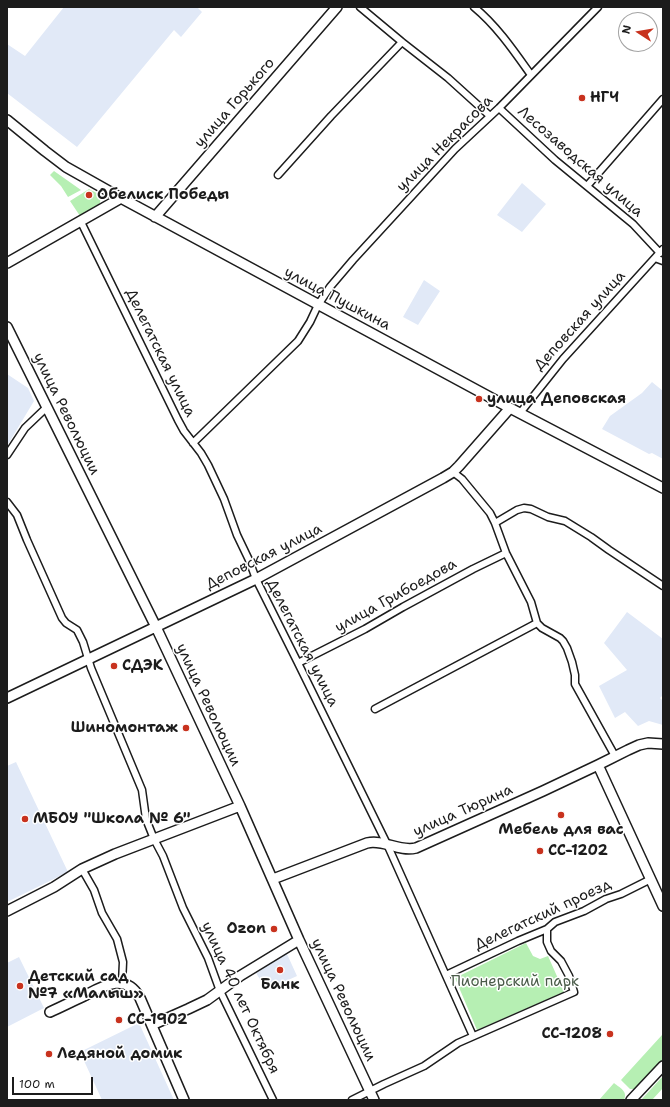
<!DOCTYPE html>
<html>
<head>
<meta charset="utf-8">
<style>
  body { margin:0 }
  #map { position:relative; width:670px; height:1107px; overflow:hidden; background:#fff; font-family:"Shantell Sans",sans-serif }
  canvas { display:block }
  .frame { position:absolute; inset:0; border:8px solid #1c1c1c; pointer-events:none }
  .north { position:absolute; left:618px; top:12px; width:40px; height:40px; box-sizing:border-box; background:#fff; border:1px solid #a4a4a4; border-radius:50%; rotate:282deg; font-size:11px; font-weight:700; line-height:16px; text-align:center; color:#1c1c1c }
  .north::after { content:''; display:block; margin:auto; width:14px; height:18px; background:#c8321e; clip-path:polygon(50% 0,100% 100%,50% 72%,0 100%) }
  .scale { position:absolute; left:12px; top:1077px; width:81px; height:18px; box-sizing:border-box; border:2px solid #1c1c1c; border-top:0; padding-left:5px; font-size:12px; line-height:14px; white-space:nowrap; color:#1c1c1c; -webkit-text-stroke:3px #fff; paint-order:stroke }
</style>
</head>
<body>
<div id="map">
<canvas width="670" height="1107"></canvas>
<div class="frame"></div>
<div class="north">N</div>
<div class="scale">100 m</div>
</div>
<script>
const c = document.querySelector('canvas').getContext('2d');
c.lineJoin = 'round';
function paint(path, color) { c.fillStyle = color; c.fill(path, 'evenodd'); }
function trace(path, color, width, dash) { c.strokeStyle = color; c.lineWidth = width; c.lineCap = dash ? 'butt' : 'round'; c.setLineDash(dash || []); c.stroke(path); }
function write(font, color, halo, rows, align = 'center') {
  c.font = font + ' "Shantell Sans",sans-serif'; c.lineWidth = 3; c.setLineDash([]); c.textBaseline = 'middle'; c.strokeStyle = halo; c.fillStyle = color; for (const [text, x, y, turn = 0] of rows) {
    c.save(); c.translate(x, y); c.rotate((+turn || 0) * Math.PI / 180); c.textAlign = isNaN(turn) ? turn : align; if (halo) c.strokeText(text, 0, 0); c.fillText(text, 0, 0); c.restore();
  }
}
paint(new Path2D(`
  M 64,7 L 197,7 L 202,12 L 181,37 L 174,30 L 77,147 L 7,93 L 7,44 L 25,56 Z
  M 522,183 L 546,204 L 522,232 L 497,215 Z
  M 424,280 L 440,291 L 418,325 L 403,317 Z
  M 7,374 L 28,388 L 34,401 L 7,446 Z
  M 652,382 L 663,391 L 663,459 L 652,453 L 649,454 L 602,429 L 610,416 L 642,393 Z
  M 627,612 L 663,639 L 663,695 L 660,698 L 663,701 L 663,725 L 649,721 L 638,726 L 625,712 L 615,718 L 599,686 L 627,670 L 604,643 Z
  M 16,762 L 68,872 L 7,902 L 7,766 Z
  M 287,954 L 297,976 L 266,990 L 255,971 Z
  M 19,957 L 44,1008 L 7,1027 L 7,963 Z
  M 139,1023 L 174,1100 L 102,1100 L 80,1052 Z`), '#e1e9f7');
paint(new Path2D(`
  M 54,171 L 81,190 L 68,197 L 61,186 L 50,175 Z
  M 89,189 C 96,193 102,194 100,203 L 94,208 L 80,216 L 70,201 Z
  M 526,943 L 533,956 L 540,959 L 548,956 L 564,992 L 477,1030 L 455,978 Z
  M 662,1035 L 663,1036 L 663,1060 L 635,1089 L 630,1089 L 621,1080 Z
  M 663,1076 L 663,1088 L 652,1100 L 641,1100 Z
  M 614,1083 C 620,1088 628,1091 624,1100 L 599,1100 Z`), '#b6efb3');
const street = new Path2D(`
  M 360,7 L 402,42 L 448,78 L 490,116
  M 474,7 C 497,26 514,51 531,75
  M 499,108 L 555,160 L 633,224 L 660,253
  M 278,175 L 331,116 L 402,42
  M 587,186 L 663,99
  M 81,222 L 178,420 L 184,431 L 201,453 L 208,465 L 224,499 L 237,535 L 249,560 L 256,579 L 298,663 L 387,844 L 473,1036
  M 655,258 L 663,261
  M 520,413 L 563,359 L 663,249
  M 193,443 L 298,341 L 310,322 L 318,305 L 330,287 L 353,260 L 455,149 L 499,108 L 598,7
  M 7,455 L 25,428 L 47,407
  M 453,472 L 462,479 L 490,513 L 495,523 L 506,553 L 531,602 L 537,623 L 542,628 L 560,638 L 563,641 L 567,648 L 572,662 L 575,675 L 575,684 L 615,756
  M 7,502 L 17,515 L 27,540 L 62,618 L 66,623 L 77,630 L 83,642 L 91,668 L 142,790 L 146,819 L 154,839 L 163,856 L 183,908 L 208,958 L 220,991 L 273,1100
  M 495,523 L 517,510 L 524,508 L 531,509 L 548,517 L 565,521 L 591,537 L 609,550 L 663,586
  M 298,663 L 365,629 L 403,607 L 473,569 L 506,553
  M 375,709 L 537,623
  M 82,869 L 94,890 L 102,913 L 117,939 L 123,962 L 122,983
  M 446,975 L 518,941 L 547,929 L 555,922 L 584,911 L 606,899 L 621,894 L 651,879
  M 352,1100 L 384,1084 L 424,1066 L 458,1043 L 574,992 L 569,976 L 561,961 L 551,951 L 547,942 L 547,929`);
const secondary = new Path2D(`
  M 7,120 L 45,151 L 66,167 L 121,198 L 510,408 L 663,488
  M 155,217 L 337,7
  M 7,263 L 121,198
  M 7,327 L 156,627 L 240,806 L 299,940 L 374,1100
  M 7,698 L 256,579 L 443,478 L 453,472 L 459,466 L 510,408
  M 598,765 L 663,906
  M 273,879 L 367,843 C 384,839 398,852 416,848 L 543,791 L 598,765 L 628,750 L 639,745 L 648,743 L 663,744
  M 7,911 L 54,887 L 82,869 L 115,854 L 240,806
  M 50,1012 C 61,1007 73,1001 84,996 C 103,986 126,972 140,998 L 184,1100
  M 152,1025 L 188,1009 L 207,1000 L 240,976 L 299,940
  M 631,1100 L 663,1066`);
trace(street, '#1c1c1c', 9);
trace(secondary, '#1c1c1c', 12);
trace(street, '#fff', 6);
trace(secondary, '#fff', 9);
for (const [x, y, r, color] of [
  [582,98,4,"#c8321e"],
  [89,195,4,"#c8321e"],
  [479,399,4,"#c8321e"],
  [114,666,4,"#c8321e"],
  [186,728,4,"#c8321e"],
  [561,815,4,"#c8321e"],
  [25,819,4,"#c8321e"],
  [540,851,4,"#c8321e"],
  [274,929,4,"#c8321e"],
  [280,970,4,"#c8321e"],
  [20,986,4,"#c8321e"],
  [119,1020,4,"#c8321e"],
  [610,1034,4,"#c8321e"],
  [49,1054,4,"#c8321e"]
]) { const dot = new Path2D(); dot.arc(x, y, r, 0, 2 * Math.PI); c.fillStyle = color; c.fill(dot); trace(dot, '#fff', 1.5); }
write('bold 15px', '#1c1c1c', '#fff', [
  ["НГЧ",590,98],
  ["Обелиск Победы",97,195],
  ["улица Деповская",487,399],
  ["СДЭК",122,666],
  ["Шиномонтаж",178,728,"right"],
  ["МБОУ \"Школа № 6\"",33,819],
  ["Мебель для вас",561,830,"center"],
  ["СС-1202",548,851],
  ["Ozon",266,929,"right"],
  ["Детский сад",28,977],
  ["№7 «Малыш»",28,994],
  ["Банк",280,985,"center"],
  ["СС-1902",127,1020],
  ["СС-1208",602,1034,"right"],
  ["Ледяной домик",57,1054]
], 'left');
write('15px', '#1c1c1c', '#fff', [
  ["улица Горького",235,103,-49],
  ["улица Некрасова",445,144,-45],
  ["Лесозаводская улица",580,162,41],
  ["улица Пушкина",337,299,28],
  ["Деповская улица",580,321,-48],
  ["Делегатская улица",160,353,64],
  ["улица Революции",66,414,64],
  ["Деповская улица",264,557,-27],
  ["улица Грибоедова",396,596,-29],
  ["Делегатская улица",302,643,63],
  ["улица Революции",208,705,65],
  ["улица Тюрина",463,811,-24],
  ["Делегатский проезд",543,915,-25],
  ["улица 40 лет Октября",240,998,65],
  ["улица Революции",343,1000,65]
]);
write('15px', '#4a5b49', '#fff', [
  ["Пионерский парк",515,982]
]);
</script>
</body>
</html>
